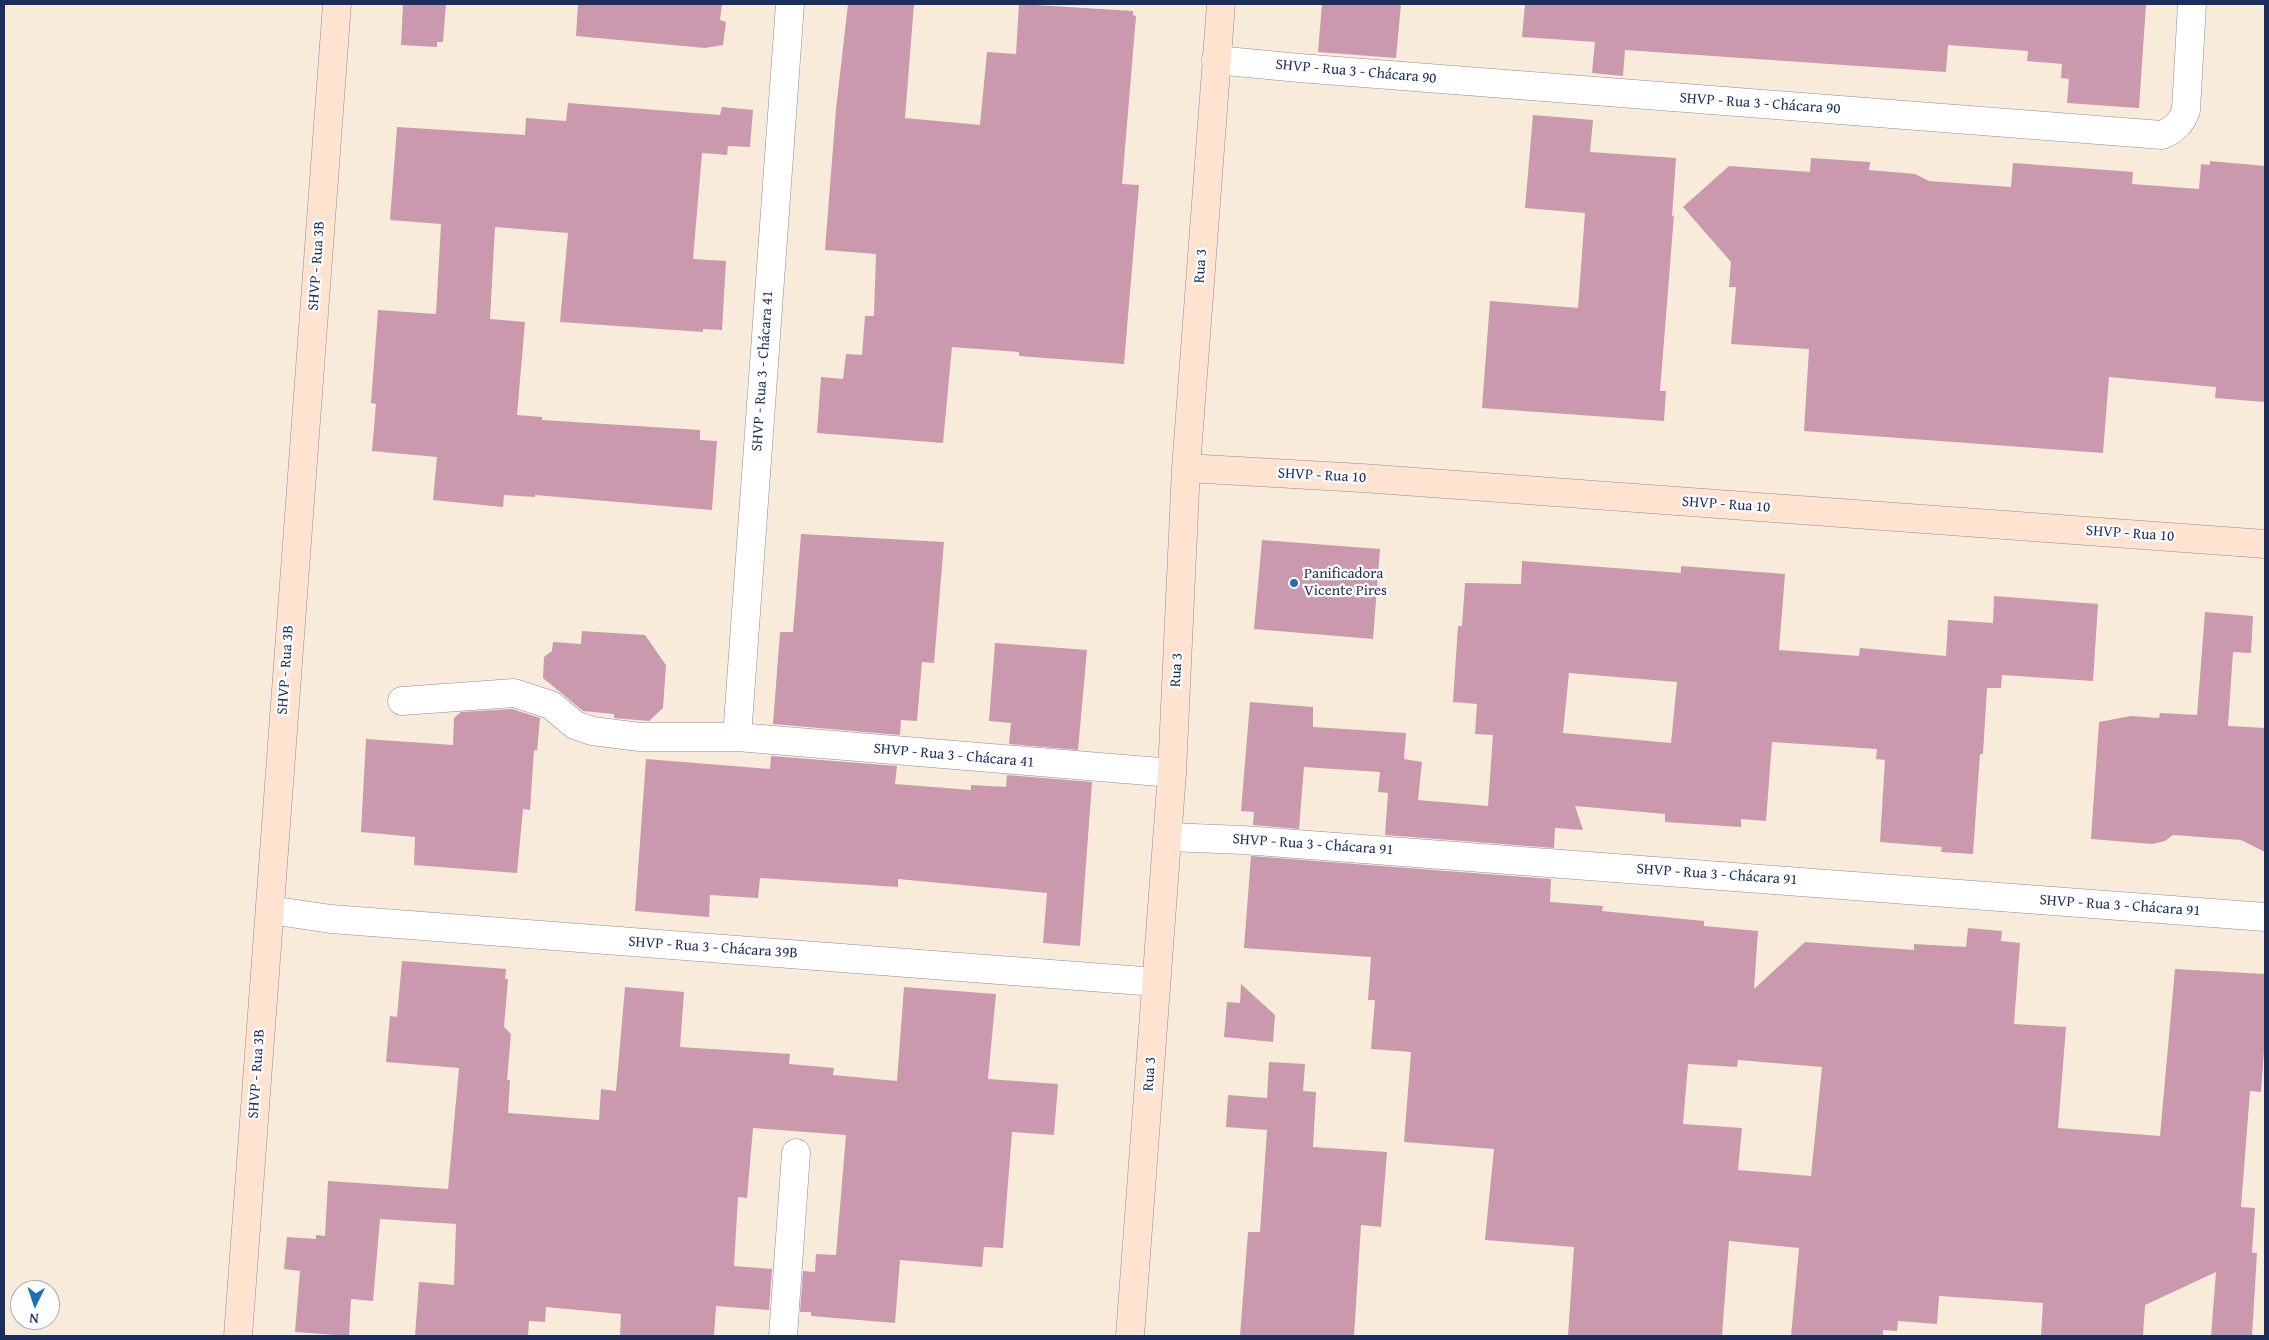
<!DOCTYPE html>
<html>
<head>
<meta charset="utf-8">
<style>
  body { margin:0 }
  #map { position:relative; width:2269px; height:1340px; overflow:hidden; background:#f9ebda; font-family:"Gentium Book Plus",serif }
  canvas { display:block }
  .frame { position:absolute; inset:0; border:5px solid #1b2f5e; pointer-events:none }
  .north { position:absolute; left:10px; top:1280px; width:50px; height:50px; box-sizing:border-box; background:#fff; border:1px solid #a4acbf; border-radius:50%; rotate:184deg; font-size:14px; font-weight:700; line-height:20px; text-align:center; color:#1b2f5e }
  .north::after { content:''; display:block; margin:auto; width:18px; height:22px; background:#1f6fb2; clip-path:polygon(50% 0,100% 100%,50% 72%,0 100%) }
</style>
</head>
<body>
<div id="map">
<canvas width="2269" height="1340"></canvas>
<div class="frame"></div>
<div class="north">N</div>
</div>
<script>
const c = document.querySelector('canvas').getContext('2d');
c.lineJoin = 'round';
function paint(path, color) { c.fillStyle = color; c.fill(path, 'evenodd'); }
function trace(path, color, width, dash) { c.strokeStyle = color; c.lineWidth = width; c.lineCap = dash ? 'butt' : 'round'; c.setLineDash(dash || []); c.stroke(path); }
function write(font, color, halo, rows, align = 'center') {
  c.font = font + ' "Gentium Book Plus",serif'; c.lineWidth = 4.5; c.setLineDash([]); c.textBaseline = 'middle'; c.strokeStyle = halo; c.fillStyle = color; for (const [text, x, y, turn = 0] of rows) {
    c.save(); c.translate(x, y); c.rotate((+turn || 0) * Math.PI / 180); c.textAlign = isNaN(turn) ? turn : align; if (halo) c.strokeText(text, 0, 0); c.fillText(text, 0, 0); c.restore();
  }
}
paint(new Path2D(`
  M 403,4 L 446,4 L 443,42 L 437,42 L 437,47 L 401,45 Z
  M 578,4 L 722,4 L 720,20 L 726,22 L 723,45 L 705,48 L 576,36 Z
  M 848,4 L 914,4 L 905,118 L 980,125 L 987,52 L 1016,54 L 1019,4 L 1133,11 L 1133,15 L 1136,16 L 1122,184 L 1139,185 L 1124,364 L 1019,356 L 1019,352 L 952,347 L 943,443 L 817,433 L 821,377 L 843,379 L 846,354 L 862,355 L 865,316 L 874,316 L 876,254 L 825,250 L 836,109 Z
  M 1322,4 L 1401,4 L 1396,58 L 1318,52 Z
  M 1525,4 L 2146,4 L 2139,108 L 2067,103 L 2069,79 L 2061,78 L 2062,64 L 2027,61 L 2028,51 L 1948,45 L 1946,72 L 1625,50 L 1623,76 L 1592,73 L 1595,42 L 1522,37 Z
  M 568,103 L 720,115 L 722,107 L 753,110 L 750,147 L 728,146 L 727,155 L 702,153 L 693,259 L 726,261 L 722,330 L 703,329 L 703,332 L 560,322 L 568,233 L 495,227 L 490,319 L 525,322 L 517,415 L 542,417 L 542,420 L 700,430 L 700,440 L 717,441 L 712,510 L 535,495 L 535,497 L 504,495 L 503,507 L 433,500 L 437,457 L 372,451 L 376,404 L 371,403 L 378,310 L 436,314 L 441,224 L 390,220 L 397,127 L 525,135 L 526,118 L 566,121 Z
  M 1533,115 L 1593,120 L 1590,152 L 1676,158 L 1672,217 L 1674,215 L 1660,391 L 1666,391 L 1664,421 L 1482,408 L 1490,301 L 1578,308 L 1585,213 L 1525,208 Z
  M 1811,158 L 1870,162 L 1869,170 L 1915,174 L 1929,181 L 2011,187 L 2013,163 L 2133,172 L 2132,184 L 2199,189 L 2201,164 L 2210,165 L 2210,161 L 2265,166 L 2265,402 L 2215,398 L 2216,387 L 2109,377 L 2103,453 L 1804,431 L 1809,349 L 1731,344 L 1736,287 L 1729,287 L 1731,262 L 1683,207 L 1729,166 L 1810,172 Z
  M 801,534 L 944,542 L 934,663 L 922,662 L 917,721 L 901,720 L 900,735 L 773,724 L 780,632 L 793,632 Z
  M 1262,540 L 1380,549 L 1373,639 L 1254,629 Z
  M 1522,561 L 1681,573 L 1681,566 L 1785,574 L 1779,650 L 1859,656 L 1860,648 L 1946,656 L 1948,620 L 1993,623 L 1994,596 L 2098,604 L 2093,681 L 2002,675 L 2001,688 L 1987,688 L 1983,754 L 1980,754 L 1973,854 L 1941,852 L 1942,847 L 1880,842 L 1885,760 L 1876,759 L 1877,749 L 1772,742 L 1766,821 L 1741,819 L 1741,827 L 1665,822 L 1665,814 L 1575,806 L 1583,830 L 1555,828 L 1554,848 L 1385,835 L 1388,793 L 1378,792 L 1380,772 L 1304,767 L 1299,829 L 1253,825 L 1254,812 L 1241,811 L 1250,702 L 1313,707 L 1313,727 L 1406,733 L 1404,759 L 1422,762 L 1418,800 L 1488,806 L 1493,735 L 1475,734 L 1477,704 L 1453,702 L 1458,626 L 1462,626 L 1465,583 L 1521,584 ZM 1569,673 L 1677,682 L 1671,743 L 1563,733 Z
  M 2205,612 L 2253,616 L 2251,653 L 2233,652 L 2228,726 L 2265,728 L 2265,852 L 2241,840 L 2173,835 L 2165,841 L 2152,844 L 2091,839 L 2099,722 L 2131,716 L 2159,718 L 2160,713 L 2197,715 Z
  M 582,631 L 645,635 L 666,665 L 663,708 L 649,721 L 614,718 L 614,714 L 583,711 L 543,678 L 544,657 L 552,651 L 553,642 L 581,644 Z
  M 995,643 L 1087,650 L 1078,750 L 1009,744 L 1011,723 L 989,721 Z
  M 512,709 L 540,718 L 537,751 L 534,750 L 530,810 L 523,809 L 517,873 L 414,865 L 415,837 L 361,832 L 366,739 L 453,745 L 454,718 L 461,712 Z
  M 771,756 L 897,766 L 895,784 L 971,790 L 971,785 L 1006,787 L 1007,775 L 1092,782 L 1080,946 L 1043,943 L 1047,893 L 898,879 L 898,887 L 760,878 L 758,898 L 710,895 L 709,917 L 635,911 L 646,759 L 770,769 Z
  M 1251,856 L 1551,879 L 1550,902 L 1603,906 L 1602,911 L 1704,921 L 1704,926 L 1758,931 L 1754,989 L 1805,942 L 1914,950 L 1914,944 L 1966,947 L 1968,928 L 2002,931 L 2001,941 L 2020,943 L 2014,1024 L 2066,1027 L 2058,1128 L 2160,1136 L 2175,969 L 2265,974 L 2265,1037 L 2261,1092 L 2250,1091 L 2241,1207 L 2255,1208 L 2252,1253 L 2257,1253 L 2252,1336 L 2211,1336 L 2216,1272 L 2145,1305 L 2143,1336 L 2041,1336 L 2043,1303 L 1939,1296 L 1937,1324 L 1898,1321 L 1897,1331 L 1883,1330 L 1883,1336 L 1791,1336 L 1799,1248 L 1729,1241 L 1722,1336 L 1568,1336 L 1574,1247 L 1485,1240 L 1494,1149 L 1404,1142 L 1411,1052 L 1371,1049 L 1375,1000 L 1368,1000 L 1371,957 L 1244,948 ZM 1738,1060 L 1822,1067 L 1811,1176 L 1738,1170 L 1742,1128 L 1683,1124 L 1688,1064 L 1737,1067 Z
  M 402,961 L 506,969 L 505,979 L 508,979 L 504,1027 L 511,1034 L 507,1080 L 510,1080 L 508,1113 L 599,1120 L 601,1089 L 616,1091 L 625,987 L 684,992 L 680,1047 L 790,1054 L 789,1064 L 834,1068 L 833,1075 L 897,1081 L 904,987 L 996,994 L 988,1079 L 1058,1084 L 1054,1135 L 1012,1132 L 1003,1248 L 984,1247 L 982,1267 L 900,1260 L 895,1323 L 811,1316 L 811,1312 L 800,1312 L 803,1271 L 815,1272 L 816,1254 L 836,1255 L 846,1135 L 753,1128 L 747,1198 L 738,1197 L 734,1266 L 772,1269 L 769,1310 L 716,1306 L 714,1336 L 620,1336 L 621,1314 L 546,1307 L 545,1322 L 529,1321 L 528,1336 L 415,1336 L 419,1282 L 454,1285 L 456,1224 L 380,1219 L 373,1301 L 351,1299 L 349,1336 L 295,1332 L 300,1271 L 284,1269 L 287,1237 L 316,1239 L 316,1235 L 325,1236 L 328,1181 L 448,1189 L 459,1068 L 386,1062 L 390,1016 L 397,1017 Z
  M 1241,984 L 1275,1015 L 1273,1042 L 1224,1037 L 1227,1002 L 1240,1003 Z
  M 1269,1062 L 1305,1064 L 1303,1091 L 1316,1092 L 1313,1147 L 1387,1152 L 1381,1227 L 1361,1225 L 1354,1336 L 1240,1336 L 1248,1232 L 1260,1232 L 1267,1130 L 1226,1127 L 1228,1095 L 1267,1098 Z`), '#cb99ad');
const street = new Path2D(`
  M 1216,60 L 1299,68 L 2162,135 C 2175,129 2181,124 2186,110 L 2192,4
  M 402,701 L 514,693 L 551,705 L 575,725 L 592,731 L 640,737 L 737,737 L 1172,773
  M 737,737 L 790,4
  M 1168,837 L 1243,840 L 2265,917
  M 270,910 L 331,919 L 1156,982
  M 783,1336 L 796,1153`);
const secondary = new Path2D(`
  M 1186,468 L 1362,478 L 2265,544
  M 238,1336 L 337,4
  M 1130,1336 L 1172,773 L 1186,468 L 1221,4`);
trace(street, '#8a8d9c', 29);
trace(secondary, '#8a8d9c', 29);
trace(street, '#fff', 28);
trace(secondary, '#fee3d1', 28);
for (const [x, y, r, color] of [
  [1294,583,5,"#1f6fb2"]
]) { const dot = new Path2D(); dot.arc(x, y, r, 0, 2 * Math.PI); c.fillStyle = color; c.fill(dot); trace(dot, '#fff', 2); }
write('15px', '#1b2f5e', '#fff', [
  ["SHVP - Rua 3 - Chácara 90",1356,72,5],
  ["SHVP - Rua 3 - Chácara 90",1760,104,4],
  ["SHVP - Rua 3B",317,266,-86],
  ["Rua 3",1201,266,-86],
  ["SHVP - Rua 3 - Chácara 41",763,371,-86],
  ["SHVP - Rua 10",1322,476,3],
  ["SHVP - Rua 10",1726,505,4],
  ["SHVP - Rua 10",2130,534,4],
  ["SHVP - Rua 3B",286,670,-86],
  ["Rua 3",1177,670,-87],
  ["SHVP - Rua 3 - Chácara 41",954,756,5],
  ["SHVP - Rua 3 - Chácara 91",1313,845,4],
  ["SHVP - Rua 3 - Chácara 91",1717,875,4],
  ["SHVP - Rua 3 - Chácara 91",2120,906,4],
  ["SHVP - Rua 3 - Chácara 39B",713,948,4],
  ["SHVP - Rua 3B",257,1074,-86],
  ["Rua 3",1150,1074,-86]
]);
write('15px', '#1b2f5e', '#fff', [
  ["Panificadora",1304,574],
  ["Vicente Pires",1304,591]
], 'left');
</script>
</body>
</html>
